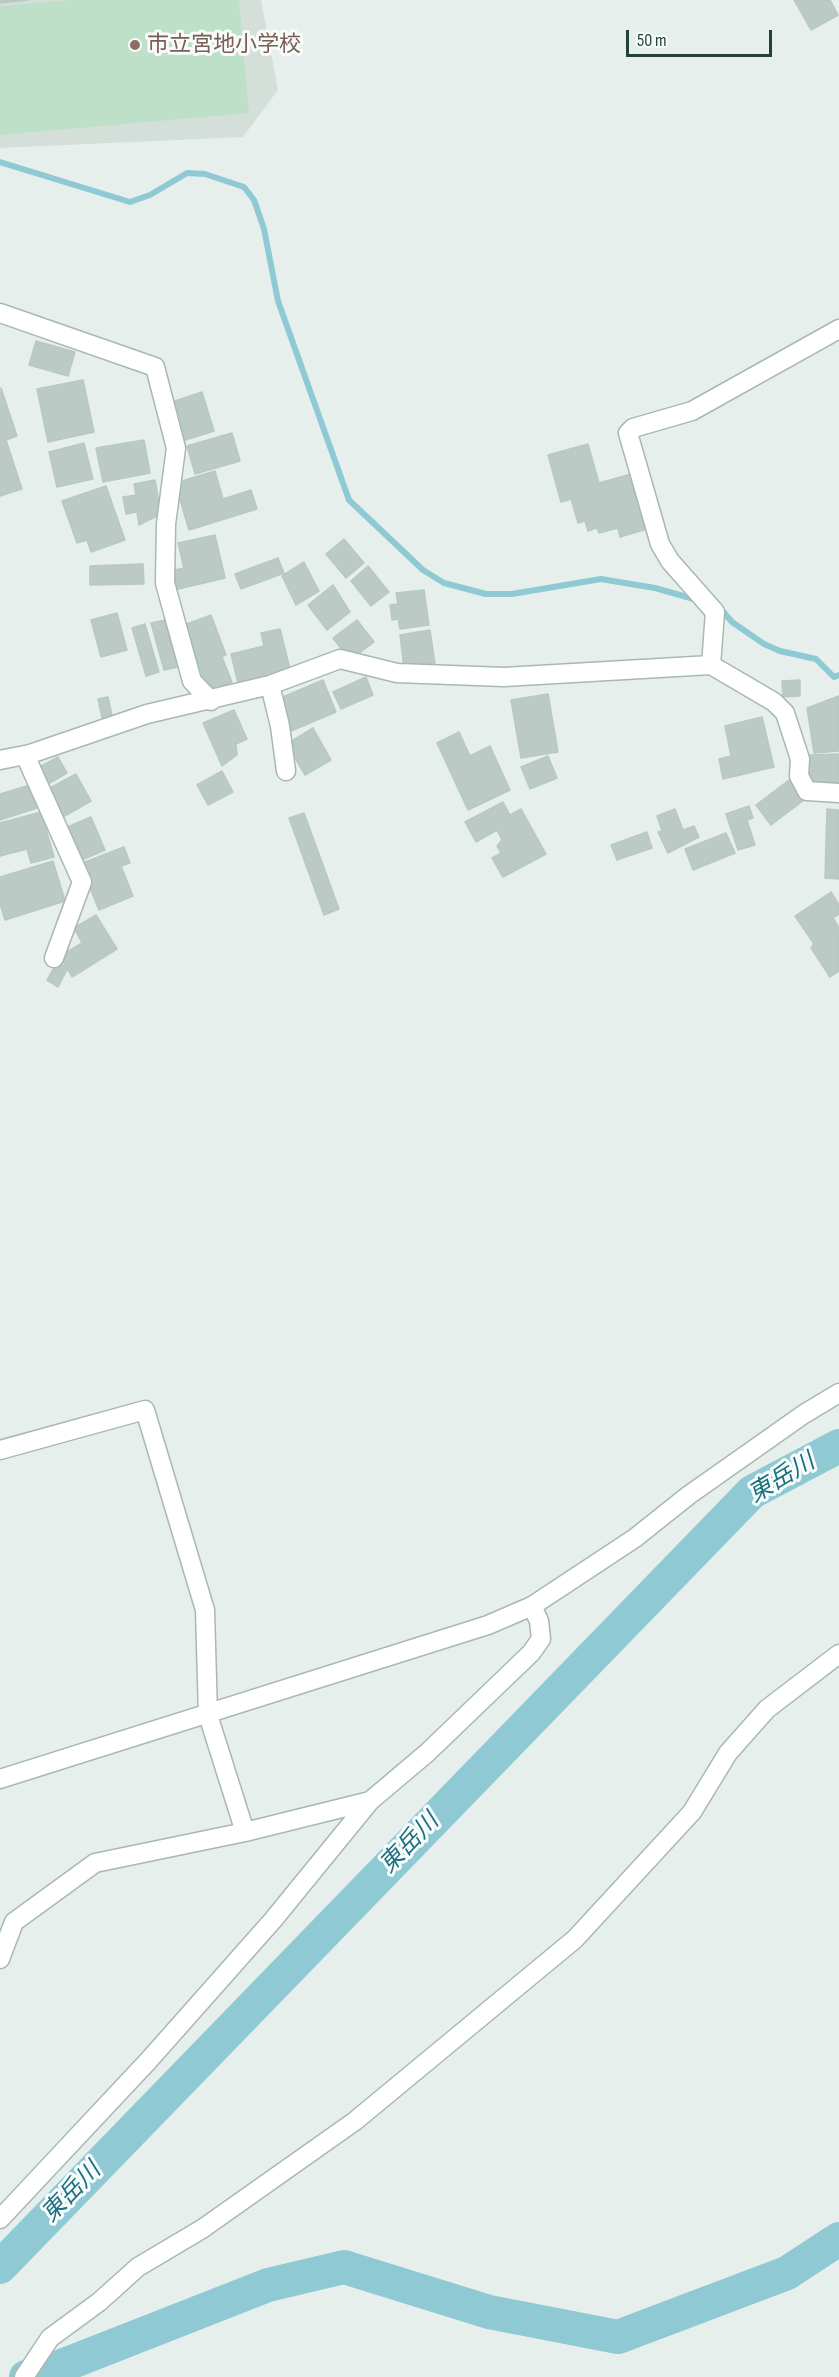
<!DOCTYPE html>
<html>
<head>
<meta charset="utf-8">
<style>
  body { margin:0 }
  #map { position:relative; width:839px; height:2377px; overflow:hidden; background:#e6efeb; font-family:"Sofia Sans Condensed",sans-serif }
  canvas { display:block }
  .scale { position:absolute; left:626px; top:30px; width:146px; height:27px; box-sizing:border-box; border:3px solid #24423a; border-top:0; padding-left:8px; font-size:18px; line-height:21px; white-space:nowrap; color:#24423a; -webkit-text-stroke:4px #f7fbf9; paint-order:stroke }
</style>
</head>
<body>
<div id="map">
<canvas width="839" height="2377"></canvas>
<div class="scale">50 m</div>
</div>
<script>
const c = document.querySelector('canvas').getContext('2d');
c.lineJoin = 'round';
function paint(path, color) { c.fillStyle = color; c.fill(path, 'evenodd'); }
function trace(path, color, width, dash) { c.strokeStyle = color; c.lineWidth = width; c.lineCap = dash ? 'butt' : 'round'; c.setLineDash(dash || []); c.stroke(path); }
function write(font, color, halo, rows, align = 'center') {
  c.font = font + ' "Sofia Sans Condensed","Noto Sans JP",sans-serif'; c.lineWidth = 6; c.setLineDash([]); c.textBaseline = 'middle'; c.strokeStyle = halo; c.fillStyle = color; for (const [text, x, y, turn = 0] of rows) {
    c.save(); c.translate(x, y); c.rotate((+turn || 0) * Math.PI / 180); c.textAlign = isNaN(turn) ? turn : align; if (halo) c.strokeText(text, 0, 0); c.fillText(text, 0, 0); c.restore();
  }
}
paint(new Path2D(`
  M 0,0 L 261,0 L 278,90 L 243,137 L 0,148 Z`), '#d4dfda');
paint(new Path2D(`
  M 70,0 L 239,0 L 249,113 L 0,135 L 0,6 Z`), '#bfe0c8');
trace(new Path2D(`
  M 0,162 L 130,202 L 150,195 L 187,173 L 205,174 L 244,187 L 254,200 L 264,229 L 278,301 L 349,500 L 423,570 L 444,583 L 486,594 L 512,594 L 601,579 L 655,588 L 694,599
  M 720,608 L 732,622 L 764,644 L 780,651 L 816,659 L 834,677 L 839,675`), '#8ec9d4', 6);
trace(new Path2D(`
  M 0,2267 L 752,1492 L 839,1446
  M 26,2377 L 59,2367 L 268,2285 L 344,2267 L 489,2312 L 618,2337 L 787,2273 L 839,2239`), '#8ec9d4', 34);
const building = new Path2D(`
  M 0,0 L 28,0 L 0,3 Z
  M 794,0 L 830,0 L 838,15 L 811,30 Z
  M 36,341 L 75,352 L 68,376 L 29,365 Z
  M 83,380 L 94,432 L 48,442 L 37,389 Z
  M 1,388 L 17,436 L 6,440 L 22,489 L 0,496 Z
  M 202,392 L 214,431 L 176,443 L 171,425 L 181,422 L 175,401 Z
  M 232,433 L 240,461 L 195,474 L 187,446 Z
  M 144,440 L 150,473 L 103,482 L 96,448 Z
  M 84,443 L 93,479 L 57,487 L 49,452 Z
  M 588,444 L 599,483 L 631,474 L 647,529 L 620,537 L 618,528 L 599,533 L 597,528 L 588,531 L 585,521 L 578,523 L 571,499 L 561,502 L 548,455 Z
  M 215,471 L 223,499 L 251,490 L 257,509 L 189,530 L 175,483 Z
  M 155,480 L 161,514 L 139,525 L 137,512 L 126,514 L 123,497 L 136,495 L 134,484 Z
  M 106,486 L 125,540 L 91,552 L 87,540 L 77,543 L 62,501 Z
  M 215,535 L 225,578 L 170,591 L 165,572 L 184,568 L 178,543 Z
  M 344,539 L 364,563 L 346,578 L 326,554 Z
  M 278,558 L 284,573 L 241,589 L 235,574 Z
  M 304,562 L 319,591 L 296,605 L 282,576 Z
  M 143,564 L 144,584 L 90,585 L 90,566 Z
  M 368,566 L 389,592 L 371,606 L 351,581 Z
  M 333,585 L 350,612 L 327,630 L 308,605 Z
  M 424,590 L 429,625 L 400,629 L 398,619 L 392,620 L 390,605 L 398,604 L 396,593 Z
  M 117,613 L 127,650 L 101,657 L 91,620 Z
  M 211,615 L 226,655 L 222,657 L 232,682 L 208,691 L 184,625 Z
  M 165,620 L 178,667 L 164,670 L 151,623 Z
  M 357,620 L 374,642 L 350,660 L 333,638 Z
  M 145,624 L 159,672 L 146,676 L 132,628 Z
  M 280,629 L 291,673 L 239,687 L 231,654 L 264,646 L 261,633 Z
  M 430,630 L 435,664 L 404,668 L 400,635 Z
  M 366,677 L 373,695 L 341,709 L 333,692 Z
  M 323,680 L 336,712 L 291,731 L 278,699 Z
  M 800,680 L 800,696 L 783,697 L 782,681 Z
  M 548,694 L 558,752 L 521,758 L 511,700 Z
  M 839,696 L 839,751 L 814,753 L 807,708 Z
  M 108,697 L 113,720 L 103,722 L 98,699 Z
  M 234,710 L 247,739 L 236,744 L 237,755 L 222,766 L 203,723 Z
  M 762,717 L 774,767 L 723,779 L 719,759 L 731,756 L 725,726 Z
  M 313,728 L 331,760 L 305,775 L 287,744 Z
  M 459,732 L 470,756 L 490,746 L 510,790 L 468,810 L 437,743 Z
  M 839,754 L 839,786 L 809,787 L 809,755 Z
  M 548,756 L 557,778 L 530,789 L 521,767 Z
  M 58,757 L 67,773 L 48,784 L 38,768 Z
  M 222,771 L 233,792 L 208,805 L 197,785 Z
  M 76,774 L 91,801 L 63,817 L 48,789 Z
  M 793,777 L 808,797 L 771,825 L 756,805 Z
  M 30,785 L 37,808 L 0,820 L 0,794 Z
  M 503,802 L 510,815 L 521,809 L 546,854 L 503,877 L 492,858 L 501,853 L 497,846 L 502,840 L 497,830 L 476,842 L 465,822 Z
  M 749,806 L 753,818 L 747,820 L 755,845 L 738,850 L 726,814 Z
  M 675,809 L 683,830 L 694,826 L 699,837 L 668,853 L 658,832 L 662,831 L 657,816 Z
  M 827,809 L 839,810 L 839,879 L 825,878 Z
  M 41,812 L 54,857 L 31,863 L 27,849 L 0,856 L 0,823 Z
  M 304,813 L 339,909 L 324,915 L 289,818 Z
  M 91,817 L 105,850 L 79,861 L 65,828 Z
  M 647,832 L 652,848 L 617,860 L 611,845 Z
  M 726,833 L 735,853 L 693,870 L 685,849 Z
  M 124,847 L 130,863 L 121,866 L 133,896 L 99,910 L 80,864 Z
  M 53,861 L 65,901 L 5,920 L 0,904 L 0,877 Z
  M 831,892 L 839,905 L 839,914 L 833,918 L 839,928 L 839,971 L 830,977 L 811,948 L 814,944 L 795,916 Z
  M 96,915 L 117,949 L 72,977 L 60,956 L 82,943 L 74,928 Z
  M 57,962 L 68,968 L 58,987 L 47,980 Z`);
paint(building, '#bbcac4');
trace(building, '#b8c9c2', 1.5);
const minor = new Path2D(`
  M 0,313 L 155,367 L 176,448 L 166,524 L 165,583 L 192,681 L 211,701
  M 711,665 L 715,612 L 670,561 L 660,544 L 628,433 L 633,428 L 692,411 L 839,329
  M 270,685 L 280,726 L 286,771
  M 25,755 L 82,882 L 54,958
  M 0,760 L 30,754 L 147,714 L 270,685 L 340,659 L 397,673 L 504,677 L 711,665 L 774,702 L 785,713 L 800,759 L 799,776 L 807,791 L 839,793
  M 0,1450 L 145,1410 L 205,1610 L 208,1715 L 245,1832 L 370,1801
  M 0,1779 L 488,1625 L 532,1606 L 635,1538 L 689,1495 L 804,1414 L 839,1393
  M 0,1959 L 14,1922 L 95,1863 L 245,1832
  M 0,2219 L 149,2060 L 273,1920 L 370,1801 L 428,1752 L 531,1653 L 541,1639 L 539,1621 L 532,1606
  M 24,2377 L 50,2338 L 99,2302 L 138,2267 L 202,2229 L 355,2121 L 575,1939 L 692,1812 L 728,1753 L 767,1709 L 839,1654`);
trace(minor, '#a8b8b2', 21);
trace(minor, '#fff', 18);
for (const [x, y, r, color] of [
  [135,45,6,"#8d6e63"]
]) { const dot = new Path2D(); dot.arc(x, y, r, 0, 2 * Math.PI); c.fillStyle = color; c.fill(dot); trace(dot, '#f7fbf9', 2); }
write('22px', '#785e54', '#f7fbf9', [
  ["市立宮地小学校",147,45]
], 'left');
write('italic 24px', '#1c6f80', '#f7fbf9', [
  ["東岳川",782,1479,-31],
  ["東岳川",410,1844,-46],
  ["東岳川",72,2193,-46]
]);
</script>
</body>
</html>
